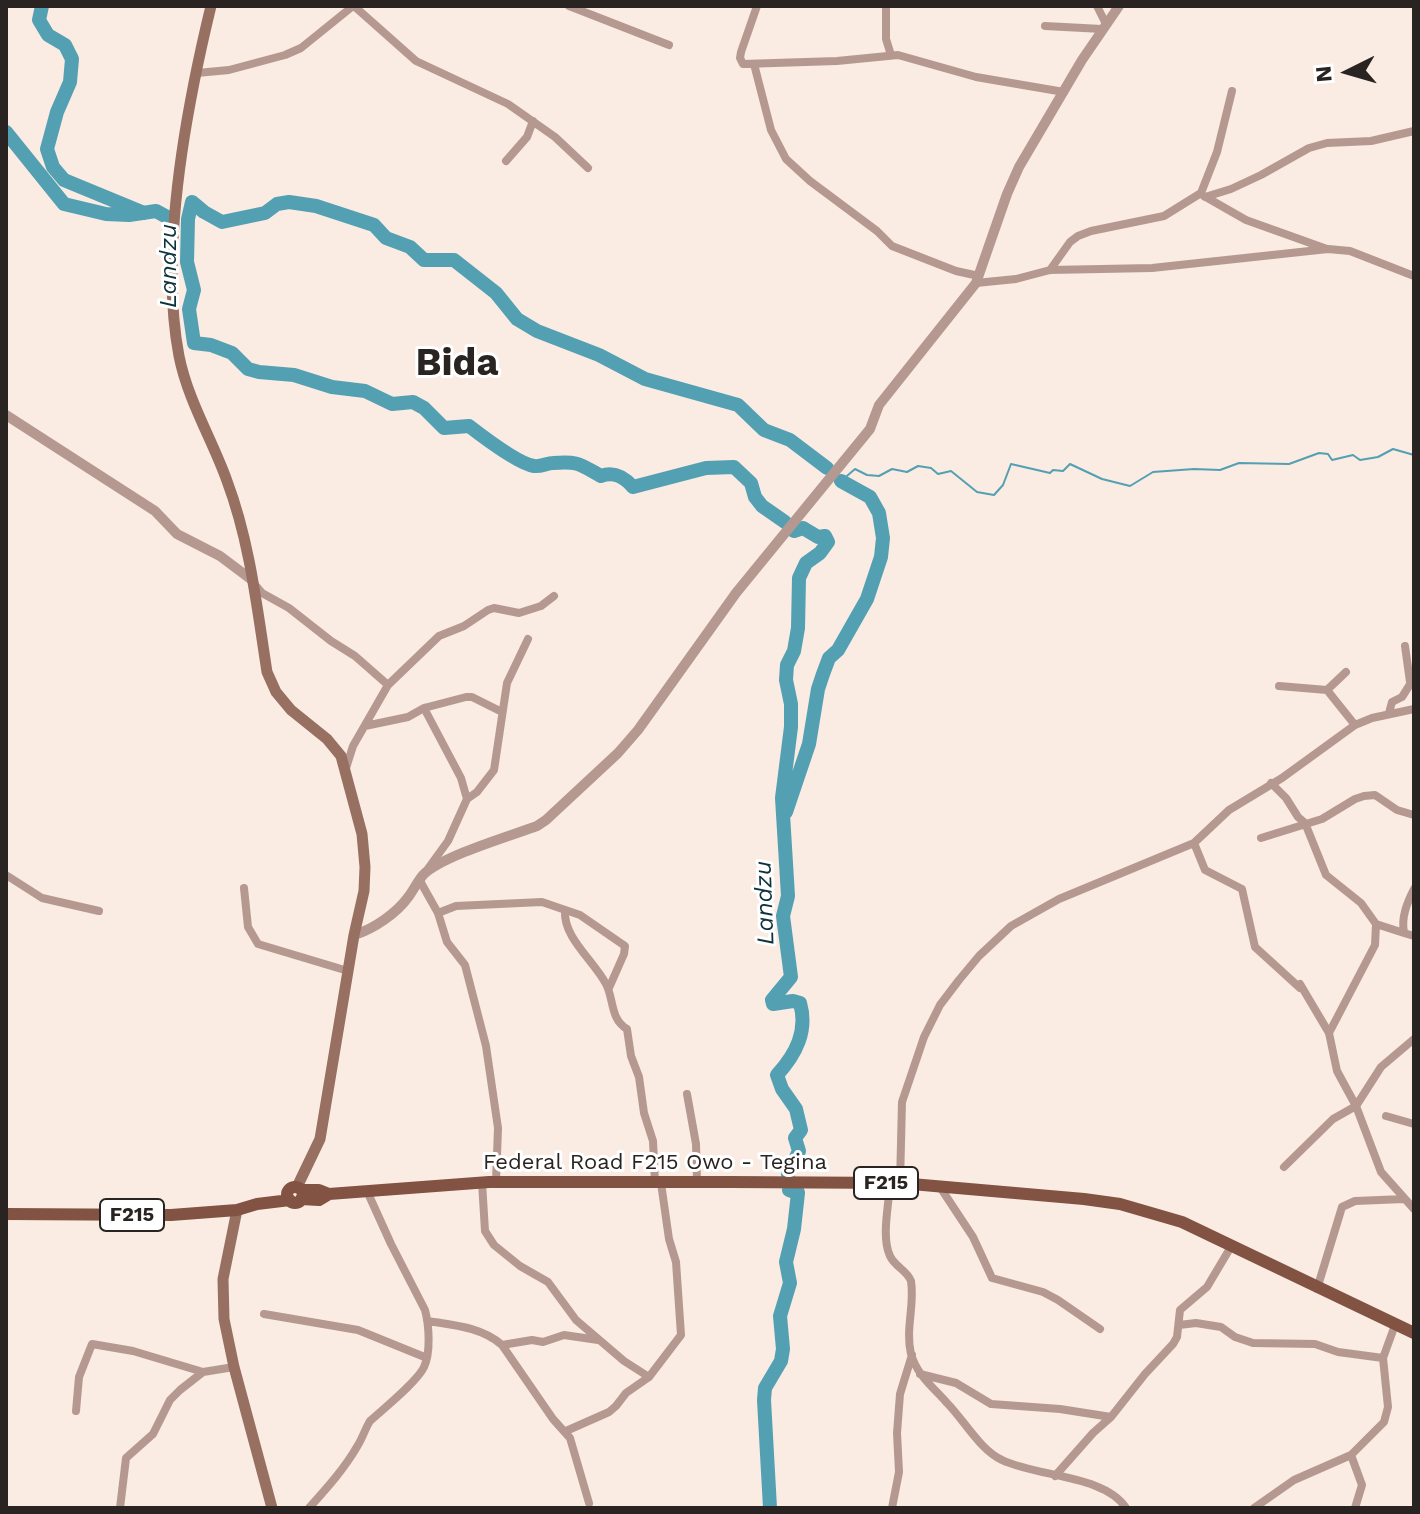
<!DOCTYPE html>
<html>
<head>
<meta charset="utf-8">
<style>
  body { margin:0 }
  #map { position:relative; width:1420px; height:1514px; overflow:hidden; background:#faebe3; font-family:"Work Sans",sans-serif }
  canvas { display:block }
  .frame { position:absolute; inset:0; border:8px solid #292421; pointer-events:none }
  .north { position:absolute; left:1308px; top:32px; width:80px; height:80px; -webkit-text-stroke:6px #fff; paint-order:stroke; rotate:265deg; font-size:22px; font-weight:700; line-height:32px; text-align:center; color:#292421 }
  .north::after { content:''; display:block; margin:auto; width:28px; height:36px; background:#292421; clip-path:polygon(50% 0,100% 100%,50% 72%,0 100%) }
</style>
</head>
<body>
<div id="map">
<canvas width="1420" height="1514"></canvas>
<div class="frame"></div>
<div class="north">N</div>
</div>
<script>
const c = document.querySelector('canvas').getContext('2d');
c.lineJoin = 'round';
function trace(path, color, width, dash) { c.strokeStyle = color; c.lineWidth = width; c.lineCap = dash ? 'butt' : 'round'; c.setLineDash(dash || []); c.stroke(path); }
function write(font, color, halo, rows, align = 'center') {
  c.font = font + ' "Work Sans",sans-serif'; c.lineWidth = 6; c.setLineDash([]); c.textBaseline = 'middle'; c.strokeStyle = halo; c.fillStyle = color; for (const [text, x, y, turn = 0] of rows) {
    c.save(); c.translate(x, y); c.rotate((+turn || 0) * Math.PI / 180); c.textAlign = isNaN(turn) ? turn : align; if (halo) c.strokeText(text, 0, 0); c.fillText(text, 0, 0); c.restore();
  }
}
trace(new Path2D(`
  M 841,481 L 855,469 L 867,475 L 879,476 L 892,469 L 907,472 L 918,466 L 931,468 L 938,474 L 951,471 L 977,492 L 994,495 L 1003,485 L 1011,464 L 1050,473 L 1053,470 L 1063,471 L 1070,464 L 1102,479 L 1130,486 L 1153,472 L 1194,469 L 1220,470 L 1239,463 L 1289,464 L 1319,453 L 1328,454 L 1332,460 L 1353,455 L 1360,460 L 1378,457 L 1393,449 L 1414,455`), '#53a0b3', 2);
trace(new Path2D(`
  M 42,6 L 39,20 L 48,35 L 65,45 L 72,59 L 70,82 L 57,112 L 47,149 L 53,167 L 64,180 L 144,213
  M 6,132 L 64,204 L 106,214 L 129,215 L 156,211 L 167,217
  M 785,522 L 762,506 L 755,497 L 751,483 L 734,467 L 706,468 L 633,487 C 624,477 614,471 601,476 C 579,464 579,461 553,463 C 547,463 541,467 534,466 C 519,464 482,436 469,426 L 444,428 L 424,408 L 413,402 L 392,404 L 365,391 L 332,387 L 294,375 L 259,372 L 248,369 L 232,353 L 211,345 L 194,343 L 189,309 L 194,290 L 187,262 L 188,219 L 192,202 L 204,212 L 222,222 L 265,213 L 277,204 L 289,202 L 316,206 L 374,225 L 386,238 L 410,247 L 424,260 L 454,260 L 496,293 L 517,319 L 537,331 L 599,355 L 645,379 L 738,405 L 764,430 L 790,440 L 827,468
  M 786,812 L 809,744 L 818,689 L 823,674 L 829,658 L 838,650 L 867,599 L 881,557 L 883,538 L 879,513 L 870,497 L 841,481
  M 788,1174 L 799,1151 L 795,1138 L 801,1130 L 796,1109 L 782,1089 L 777,1075 C 796,1054 808,1031 800,1003 L 793,1001 L 773,1004 L 772,1000 L 791,977 L 783,916 L 788,896 L 782,798 L 791,727 L 791,704 L 786,680 L 787,665 L 794,651 L 798,628 L 799,578 L 806,563 L 820,553 L 828,542 L 825,536 L 818,537 L 803,528 L 794,531
  M 770,1508 L 764,1400 L 765,1388 L 781,1361 L 783,1349 L 780,1316 L 790,1283 L 786,1262 L 794,1229 L 798,1193 L 789,1190`), '#53a0b3', 14);
trace(new Path2D(`
  M 354,6 L 416,61 L 508,104 L 555,137 L 588,168
  M 569,6 L 669,45
  M 757,6 L 741,52 L 740,58 L 743,64 L 837,61 L 898,55 L 976,77 L 1064,92
  M 886,6 L 886,39 L 891,55
  M 1097,6 L 1106,24
  M 1045,26 L 1102,29
  M 754,64 L 771,130 L 786,159 L 810,181 L 877,231 L 892,246 L 956,271 L 979,276
  M 197,73 L 229,70 L 285,55 L 301,48 L 353,6
  M 506,161 L 527,137 L 533,121
  M 1204,196 L 1246,220 L 1327,249
  M 1205,197 L 1231,189 L 1261,175 L 1309,148 L 1327,143 L 1371,141 L 1414,131
  M 1050,270 L 1070,242 L 1078,236 L 1091,231 L 1164,216 L 1201,193 L 1217,152 L 1232,91
  M 976,283 L 1016,279 L 1050,270 L 1152,268 L 1328,249 L 1350,251 L 1414,276
  M 255,585 L 262,593 L 289,608 L 331,641 L 355,656 L 388,685
  M 1405,646 L 1410,682
  M 1279,686 L 1327,690 L 1355,725
  M 1327,690 L 1346,672
  M 424,708 L 461,778 L 467,799
  M 1389,713 L 1392,702 L 1402,697 L 1414,678
  M 365,726 L 408,717 L 424,708 L 466,697 L 472,697 L 502,712
  M 346,768 L 353,746 L 388,685 L 439,636 L 464,626 L 488,610 L 494,608 L 519,613 L 541,606 L 554,596
  M 1271,783 L 1286,798 L 1298,817 L 1305,823 L 1326,875 L 1361,903 L 1376,924 L 1375,945 L 1329,1033
  M 1261,838 L 1322,819 L 1355,799 L 1364,796 L 1375,795 L 1397,810 L 1414,815
  M 1194,843 L 1205,870 L 1242,889 L 1255,947 L 1300,988
  M 427,870 L 448,841 L 467,799 L 477,792 L 494,770 L 507,683 L 528,639
  M 6,875 L 42,898 L 99,911
  M 420,881 L 438,913 L 456,906 L 542,902 L 580,915 L 625,946 L 624,954 L 609,988
  M 244,888 L 248,927 L 258,944 L 348,971
  M 1414,889 C 1407,903 1401,917 1404,933 L 1414,936
  M 565,911 C 563,937 594,961 606,984 C 614,999 610,1019 627,1029 L 631,1056 L 639,1077 L 644,1113 L 653,1141 L 655,1183
  M 438,913 L 447,942 L 465,965 L 486,1046 L 498,1128 L 496,1182
  M 1376,924 L 1404,933
  M 1300,984 L 1329,1033 L 1337,1071 L 1356,1106 L 1381,1172 L 1414,1209
  M 687,1094 L 696,1144 L 697,1182
  M 1386,1116 L 1414,1124
  M 1284,1167 L 1333,1119 L 1356,1106 L 1381,1067 L 1414,1039
  M 482,1182 L 485,1231 L 494,1245 L 520,1266 L 548,1282 L 576,1320 L 624,1361 L 649,1377
  M 890,1183 C 889,1205 881,1237 890,1256 C 895,1267 907,1270 911,1281 C 915,1305 905,1329 911,1354 C 917,1375 933,1387 947,1403 C 964,1420 980,1450 1002,1460 C 1037,1477 1105,1475 1126,1508
  M 900,1183 L 902,1102 L 924,1037 L 940,1005 L 959,980 L 979,956 L 1011,926 L 1059,899 L 1194,843 L 1229,810 L 1282,778 L 1355,725 L 1372,718 L 1414,709
  M 940,1187 L 973,1237 L 992,1278 L 1043,1292 L 1058,1300 L 1100,1329
  M 1317,1289 L 1342,1207 L 1355,1201 L 1404,1199
  M 264,1314 L 358,1330 L 427,1358
  M 428,1321 C 453,1325 482,1327 502,1345 L 553,1419 L 570,1438 L 589,1503
  M 1179,1325 L 1196,1323 L 1221,1327 L 1235,1337 L 1253,1343 L 1315,1344 L 1338,1352 L 1383,1358
  M 502,1345 L 532,1340 L 543,1342 L 564,1335 L 598,1340
  M 920,1374 L 956,1383 L 991,1404 L 1060,1409 L 1111,1417
  M 76,1411 L 79,1377 L 92,1344 L 133,1351 L 203,1372
  M 566,1431 L 609,1412 L 616,1406 L 626,1393 L 649,1377 L 681,1335 L 676,1262 L 669,1239 L 661,1183
  M 1351,1455 L 1362,1485 L 1355,1508
  M 1055,1476 L 1093,1433 L 1111,1417 L 1145,1374 L 1173,1344 L 1177,1337 L 1180,1310 L 1207,1287 L 1232,1245
  M 120,1508 L 126,1458 L 153,1434 L 170,1400 L 180,1390 L 203,1372 L 234,1367
  M 309,1508 C 327,1488 345,1468 358,1445 C 363,1437 365,1429 370,1421 C 383,1409 418,1381 424,1367 C 431,1352 429,1325 425,1310 L 391,1244 L 367,1191
  M 892,1508 L 899,1472 L 897,1433 L 900,1394 L 912,1355
  M 1254,1508 L 1294,1480 L 1351,1455 L 1384,1422 L 1388,1407 L 1383,1358 L 1395,1325`), '#b59990', 8);
trace(new Path2D(`
  M 6,415 L 155,511 L 177,534 L 220,556 L 252,580
  M 354,935 C 374,929 397,913 409,896 C 414,889 418,881 423,875 C 442,856 510,836 537,826 L 546,820 L 618,753 L 638,730 L 736,593 L 870,429 L 879,405 L 976,283 L 1007,194 L 1019,167 L 1082,60 L 1119,6`), '#b59990', 10);
trace(new Path2D(`
  M 211,6 C 186,109 159,252 179,356 C 188,401 212,439 227,481 C 250,542 257,608 267,672 L 276,692 L 291,710 L 327,739 L 341,756 L 362,834 L 365,867 L 364,891 L 354,935 L 320,1139 L 297,1187
  M 237,1210 L 223,1279 L 224,1319 L 234,1367 L 272,1508`), '#987062', 11);
trace(new Path2D(`
  M287 1195a8 8 0 1 1 16 0a8 8 0 1 1-16 0Z
  M 301,1190 L 319,1190 L 329,1194 L 489,1182 L 730,1182 L 900,1183 L 1084,1199 L 1120,1204 L 1182,1222 L 1414,1333
  M 301,1199 L 319,1200 L 329,1194
  M 6,1214 L 171,1215 L 237,1210 L 257,1204 L 290,1200`), '#825242', 12);
for (const [x, y, w] of [
  [886,1183,64],
  [132,1215,64]
]) { const box = new Path2D(); box.roundRect(x - w / 2, y - 16, w, 32, 6); c.fillStyle = '#fff'; c.fill(box); trace(box, '#292421', 2); }
write('bold 20px', '#292421', null, [
  ["F215",886,1183],
  ["F215",132,1215]
]);
write('22px', '#292421', '#fff', [
  ["Federal Road F215 Owo - Tegina",655,1163]
]);
write('italic 24px', '#0d323b', '#fff', [
  ["Landzu",169,266,-90],
  ["Landzu",765,903,-92]
]);
write('bold 38px', '#292421', '#fff', [
  ["Bida",457,364]
]);
</script>
</body>
</html>
